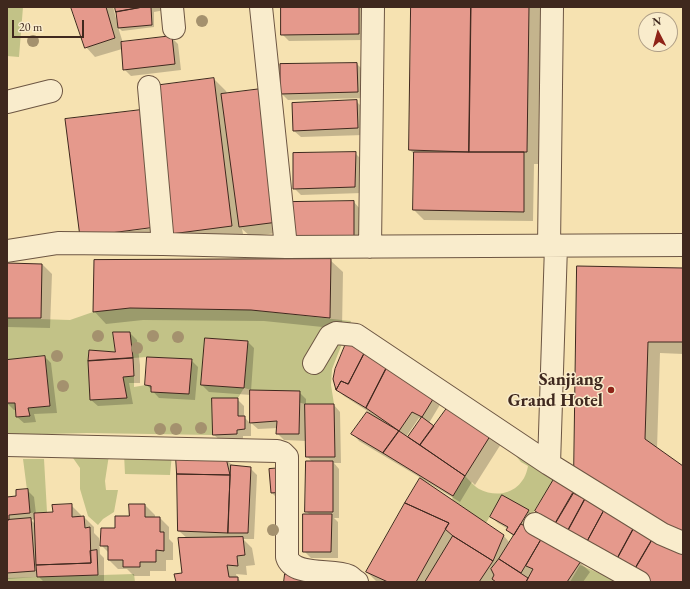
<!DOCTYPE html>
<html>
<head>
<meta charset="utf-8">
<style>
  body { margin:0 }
  #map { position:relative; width:690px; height:589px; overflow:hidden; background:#f6e2b1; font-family:"EB Garamond",serif }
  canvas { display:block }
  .frame { position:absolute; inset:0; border:8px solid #3f281e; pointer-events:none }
  .north { position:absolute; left:638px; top:12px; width:40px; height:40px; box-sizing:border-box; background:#f9eccc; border:1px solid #af9e86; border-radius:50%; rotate:354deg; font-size:11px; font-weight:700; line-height:16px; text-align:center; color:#3f281e }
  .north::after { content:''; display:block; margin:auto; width:14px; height:18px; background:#8f2418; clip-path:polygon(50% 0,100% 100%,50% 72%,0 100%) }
  .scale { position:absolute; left:12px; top:20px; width:72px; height:18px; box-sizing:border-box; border:2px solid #3f281e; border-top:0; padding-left:5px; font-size:12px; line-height:14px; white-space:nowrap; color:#3f281e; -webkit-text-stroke:3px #f9eccc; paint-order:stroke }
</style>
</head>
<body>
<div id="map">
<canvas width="690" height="589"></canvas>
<div class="frame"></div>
<div class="north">N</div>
<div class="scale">20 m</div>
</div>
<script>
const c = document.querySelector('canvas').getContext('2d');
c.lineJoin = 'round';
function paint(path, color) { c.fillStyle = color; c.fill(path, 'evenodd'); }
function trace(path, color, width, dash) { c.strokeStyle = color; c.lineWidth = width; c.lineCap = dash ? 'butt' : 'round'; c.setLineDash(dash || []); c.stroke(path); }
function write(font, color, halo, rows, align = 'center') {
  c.font = font + ' "EB Garamond",serif'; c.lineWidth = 3; c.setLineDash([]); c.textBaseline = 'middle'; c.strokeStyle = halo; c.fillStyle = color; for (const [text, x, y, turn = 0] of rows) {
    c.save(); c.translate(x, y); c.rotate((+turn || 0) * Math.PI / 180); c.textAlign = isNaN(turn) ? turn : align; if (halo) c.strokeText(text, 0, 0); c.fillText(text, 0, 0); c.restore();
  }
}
paint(new Path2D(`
  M 7,7 L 23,7 L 19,57 L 7,56 Z
  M 130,308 L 251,310 L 351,321 L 332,369 L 331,385 L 334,404 L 305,404 L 244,388 L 238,398 L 212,398 L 213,435 L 87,433 L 7,435 L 7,403 L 15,403 L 17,417 L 29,416 L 28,408 L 50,406 L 45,356 L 7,360 L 7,318 L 70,320 L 93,312 ZM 113,332 L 130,332 L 133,358 L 147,357 L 192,359 L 151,392 L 151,386 L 146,385 L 134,387 L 134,376 L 123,377 L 127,398 L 90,400 L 89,351 L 115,352 ZM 205,338 L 248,341 L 244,388 L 202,385 Z
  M 518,449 L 556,477 L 533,513 L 527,513 L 502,496 L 486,523 L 452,500 L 453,496 L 465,476 C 469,480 474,486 479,489 C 500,500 524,491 528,466 L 521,462 L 516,456 Z
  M 124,454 L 172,454 L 170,475 L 125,474 Z
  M 81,455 L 109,455 L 105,481 L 106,490 L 118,490 L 114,512 L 103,519 L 98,525 L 88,516 L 80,489 L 80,468 L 73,458 Z
  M 23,459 L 44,459 L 47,512 L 30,513 Z
  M 580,565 L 613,579 L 612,582 L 570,582 Z
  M 134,574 L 135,582 L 7,582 L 7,578 Z`), '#c2c287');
paint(new Path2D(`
  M 72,7 L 113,7 L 117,22 L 118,22 L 116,7 L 165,7 L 165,10 L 154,12 L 154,27 L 122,31 L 118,27 L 123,43 L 172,38 L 178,44 L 181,70 L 131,76 L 124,69 L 122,49 L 95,57 L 86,47 Z
  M 282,7 L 360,7 L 365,12 L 365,40 L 289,41 L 282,34 Z
  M 412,7 L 541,7 L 539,164 L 534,164 L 533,221 L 424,220 L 414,210 L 415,155 L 410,150 Z
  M 357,64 L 364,71 L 364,98 L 288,100 L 281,93 Z
  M 214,79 L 226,91 L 287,232 L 250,236 L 242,229 L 244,238 L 172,234 Z
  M 356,101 L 363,108 L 364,135 L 301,137 L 294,131 Z
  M 141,111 L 153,123 L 168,239 L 94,248 L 81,236 L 67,120 ZM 161,225 L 162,227 L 90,236 L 90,234 Z
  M 355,153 L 362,160 L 362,193 L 301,195 L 294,188 Z
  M 354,202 L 360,209 L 360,242 L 292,203 Z
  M 330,260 L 343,272 L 342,329 L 264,321 L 143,320 L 106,324 L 94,311 Z
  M 7,264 L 42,264 L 52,274 L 50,328 L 7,327 Z
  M 683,269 L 683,354 L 660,353 L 657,449 L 683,467 L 575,470 Z
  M 130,333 L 137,340 L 140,365 L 140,383 L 129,383 L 133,404 L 98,406 L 91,400 L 116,353 Z
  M 248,342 L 254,348 L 251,391 L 299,392 L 306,399 L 306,405 L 334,405 L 340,412 L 341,463 L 334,463 L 339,469 L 339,518 L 334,518 L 338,522 L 338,558 L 311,558 L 304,551 L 310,515 L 306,511 L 312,462 L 307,456 L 306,441 L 284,440 L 277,433 L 278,428 L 258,429 L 251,423 L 251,395 L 209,392 L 202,385 Z
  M 347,343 L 441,403 L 429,423 L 435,427 L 450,406 L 501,444 L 475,485 L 472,482 L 460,502 L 422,479 L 421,480 L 504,536 L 510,543 L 514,537 L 507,530 L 508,529 L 498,523 L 491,517 L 528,511 L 590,572 L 583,582 L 377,582 L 367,572 L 421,478 L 359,441 L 353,434 L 369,412 L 344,396 L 337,389 ZM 419,418 L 421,419 L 408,438 L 406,437 Z
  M 45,357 L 51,363 L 57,413 L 34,414 L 36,422 L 24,423 L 17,417 L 16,410 L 14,410 L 7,403 L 7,360 Z
  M 191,360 L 198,367 L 195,400 L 159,398 L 147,385 Z
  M 237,399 L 244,406 L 244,417 L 251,424 L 251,436 L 243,436 L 243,441 L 221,441 L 214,435 Z
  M 226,459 L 232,465 L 250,468 L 257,475 L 254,539 L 243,539 L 252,548 L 255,565 L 246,566 L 247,575 L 236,574 L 237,577 L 241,582 L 177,582 L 183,574 L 188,539 L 179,531 Z
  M 270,470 L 286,495 L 275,496 L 272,493 Z
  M 558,475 L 583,494 L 581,498 L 604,512 L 683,582 L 643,582 L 543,517 L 536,511 Z
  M 27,490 L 34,497 L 36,514 L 54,513 L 71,505 L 81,515 L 81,517 L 84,517 L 94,527 L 94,533 L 99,538 L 100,554 L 104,558 L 104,582 L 44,582 L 39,577 L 7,579 L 7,498 L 17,497 ZM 35,519 L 35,524 L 31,520 Z
  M 145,505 L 155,515 L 155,518 L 160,518 L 169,527 L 169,539 L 173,543 L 173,560 L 166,560 L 166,571 L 150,571 L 150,576 L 134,576 L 127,569 L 118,569 L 109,560 L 109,553 L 101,545 L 116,529 Z`), '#0003');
const building = new Path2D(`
  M 71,7 L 106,7 L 115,38 L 85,48 Z
  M 115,7 L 143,7 L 116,12 Z
  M 143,7 L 151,7 L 152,25 L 118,28 L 116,12 Z
  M 281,7 L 359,7 L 359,34 L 281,35 Z
  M 411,7 L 471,7 L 469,152 L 409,150 Z
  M 471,7 L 529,7 L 527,152 L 469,152 Z
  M 172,36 L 175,64 L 123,70 L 121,42 Z
  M 357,63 L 358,92 L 280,94 L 280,64 Z
  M 214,78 L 232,226 L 171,234 L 153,86 Z
  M 261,89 L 278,222 L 239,227 L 221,94 Z
  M 357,100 L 358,128 L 293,131 L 292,103 Z
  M 141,110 L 156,227 L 80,237 L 65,119 Z
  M 356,152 L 355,187 L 293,189 L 293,153 Z
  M 414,152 L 524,152 L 524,212 L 413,210 Z
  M 354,201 L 354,236 L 292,238 L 291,202 Z
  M 331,259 L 330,318 L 251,310 L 130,308 L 93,312 L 94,260 Z
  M 7,263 L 42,264 L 41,318 L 7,318 Z
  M 577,266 L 683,268 L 683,342 L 648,342 L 645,439 L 683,466 L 683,536 L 574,471 Z
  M 113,332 L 130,332 L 133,358 L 88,361 L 89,350 L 115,352 Z
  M 205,338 L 248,341 L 244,388 L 201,385 Z
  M 347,341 L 366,350 L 348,384 L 341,381 L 336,390 L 333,379 L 335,369 Z
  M 366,350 L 389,363 L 366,408 L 336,390 L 341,381 L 348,384 Z
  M 45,356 L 50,406 L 28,408 L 30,416 L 16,417 L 15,403 L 7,403 L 7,360 Z
  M 147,357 L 192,359 L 189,394 L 151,392 L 151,386 L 145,385 Z
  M 133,358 L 134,376 L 123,377 L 127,398 L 90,400 L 88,361 Z
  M 389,363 L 435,396 L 422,417 L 412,412 L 399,431 L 366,408 Z
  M 250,390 L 300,391 L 299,434 L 276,434 L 277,421 L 250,423 Z
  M 212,398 L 238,398 L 238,416 L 245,416 L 245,429 L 237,430 L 237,434 L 213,435 Z
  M 305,404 L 334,404 L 335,457 L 306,457 Z
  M 450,404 L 492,433 L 465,476 L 420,445 Z
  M 367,412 L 399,431 L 383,453 L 351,434 Z
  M 422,417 L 434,426 L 420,445 L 408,437 Z
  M 399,431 L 465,476 L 453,496 L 383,453 Z
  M 176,457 L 226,458 L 230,475 L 177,474 Z
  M 306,461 L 333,461 L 333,512 L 305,512 Z
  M 231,465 L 251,467 L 248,533 L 228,533 Z
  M 283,468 L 284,492 L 271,493 L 269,469 Z
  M 177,474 L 230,475 L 228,533 L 178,531 Z
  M 557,474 L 577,487 L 555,524 L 535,511 Z
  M 420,478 L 504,535 L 493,561 L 453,536 L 445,529 L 449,523 L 405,503 Z
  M 28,489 L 30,513 L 9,515 L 9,520 L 7,520 L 7,497 L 16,496 L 16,490 Z
  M 573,493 L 585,499 L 565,536 L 555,524 Z
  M 502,495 L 529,510 L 514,535 L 506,530 L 508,527 L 490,517 Z
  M 585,499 L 604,510 L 584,547 L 565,536 Z
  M 405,503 L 449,523 L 416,582 L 388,582 L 366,572 Z
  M 72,504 L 72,517 L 84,516 L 85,528 L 90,527 L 91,563 L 36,565 L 34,513 L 53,512 L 52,505 Z
  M 129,504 L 145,504 L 145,517 L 160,517 L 160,532 L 164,532 L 164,551 L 156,550 L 156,562 L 140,562 L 140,567 L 123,567 L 123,560 L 108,560 L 108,546 L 100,546 L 101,528 L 115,528 L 115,516 L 129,516 Z
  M 607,505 L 636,524 L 617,559 L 587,542 Z
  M 303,514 L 332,514 L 331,552 L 303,552 Z
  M 31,518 L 35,571 L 7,573 L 7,520 Z
  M 521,524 L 543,536 L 521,573 L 499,559 Z
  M 636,524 L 656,533 L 632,574 L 617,559 Z
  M 656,533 L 683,553 L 683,582 L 648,582 L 632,574 Z
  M 453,536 L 493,561 L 479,582 L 425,582 Z
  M 243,537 L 245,555 L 237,556 L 238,566 L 227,565 L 229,577 L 238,577 L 238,582 L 176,582 L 174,574 L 182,573 L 178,538 Z
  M 541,540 L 581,561 L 567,582 L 526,582 L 533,569 L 526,566 Z
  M 97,550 L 98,575 L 37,577 L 36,565 L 91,563 L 90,551 Z
  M 499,559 L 528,578 L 526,582 L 496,582 L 492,579 L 494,575 L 491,569 Z
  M 285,574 L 308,575 L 314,582 L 284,582 Z`);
paint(building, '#e5998c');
trace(building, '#3f281e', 1);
const minor = new Path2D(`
  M 172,7 L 174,28
  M 261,7 L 286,247
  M 149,87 L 163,244
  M 7,102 L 51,91
  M 549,246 L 552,7
  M 370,247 L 373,7
  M 7,251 L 58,243 L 163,244 L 286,247 L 683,245
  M 314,363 L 330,336 L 336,333 L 356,335 L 549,464 L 662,534 L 683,543
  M 7,445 L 277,451 L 283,453 L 287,457 L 287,557 C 293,577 333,569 349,576 C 352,578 354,580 357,582
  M 549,464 L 556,246
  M 535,524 L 639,582`);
trace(minor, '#6d5643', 24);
trace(minor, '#f9eccc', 22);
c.fillStyle = '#a4916e';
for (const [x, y] of [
  [202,21],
  [33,41],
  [98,336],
  [153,336],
  [178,337],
  [137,348],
  [57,356],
  [63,386],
  [201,428],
  [160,429],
  [176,429],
  [273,530]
]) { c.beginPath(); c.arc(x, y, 6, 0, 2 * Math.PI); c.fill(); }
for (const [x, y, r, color] of [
  [611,390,4,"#8f2418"]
]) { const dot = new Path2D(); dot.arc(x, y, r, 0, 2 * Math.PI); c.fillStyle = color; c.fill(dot); trace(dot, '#f9eccc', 1.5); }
write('bold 18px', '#3f281e', '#f9eccc', [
  ["Sanjiang",603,380],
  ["Grand Hotel",603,401]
], 'right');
</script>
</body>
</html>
